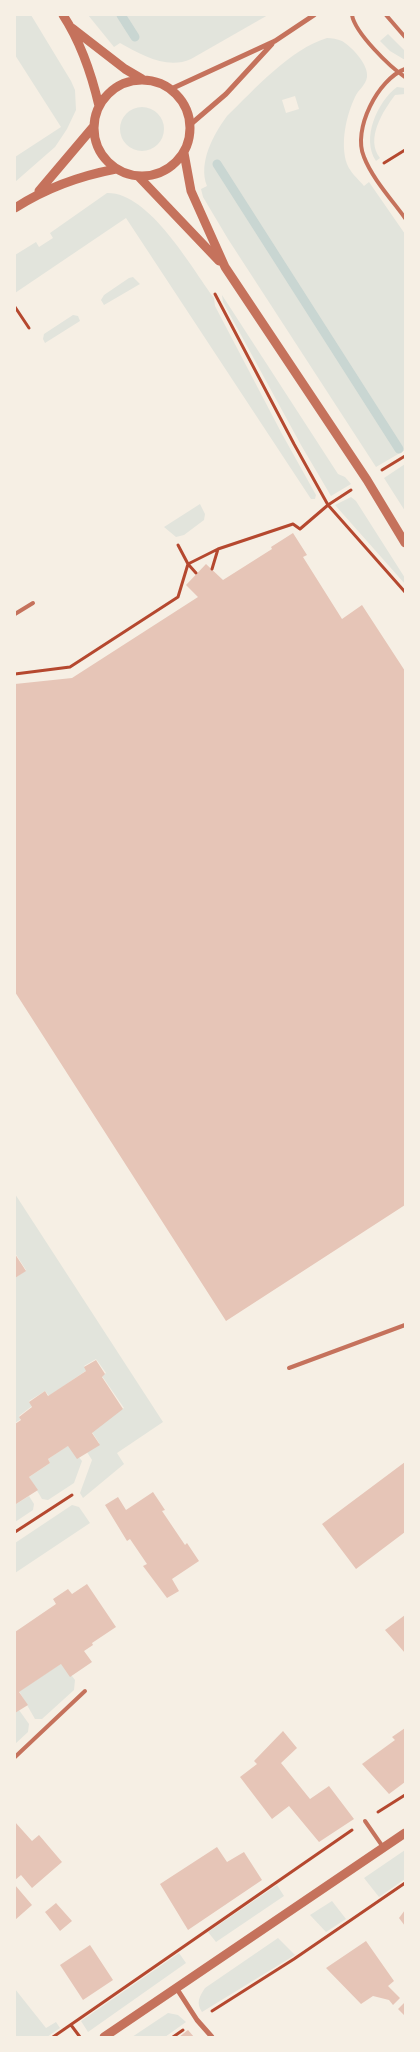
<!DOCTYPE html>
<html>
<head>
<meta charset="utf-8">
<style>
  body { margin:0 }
  #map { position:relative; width:420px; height:2052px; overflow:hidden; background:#f6efe4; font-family:Poppins,sans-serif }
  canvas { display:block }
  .frame { position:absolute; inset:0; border:16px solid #f6efe4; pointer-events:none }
</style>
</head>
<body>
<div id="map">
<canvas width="420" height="2052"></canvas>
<div class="frame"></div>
</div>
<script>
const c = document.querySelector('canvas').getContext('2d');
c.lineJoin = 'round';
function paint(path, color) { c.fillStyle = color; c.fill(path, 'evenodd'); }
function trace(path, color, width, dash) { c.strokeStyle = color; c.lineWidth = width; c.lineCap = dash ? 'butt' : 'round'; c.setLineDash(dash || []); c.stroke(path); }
paint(new Path2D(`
  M 15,15 L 31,15 L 71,81 L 75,90 L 76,110 L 67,129 L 55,147 L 15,182 L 15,157 L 61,127 L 15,55 Z
  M 88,15 L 268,15 L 191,59 C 167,70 142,55 120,43 L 114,47 Z
  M 388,34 L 405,51 L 405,60 L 390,51 L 380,41 Z
  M 327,38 C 332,38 337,39 342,41 C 352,47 369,65 367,77 C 366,85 358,90 355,97 C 346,116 340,144 347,164 C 350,172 358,179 364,186 L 369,182 L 405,234 L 405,450 L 376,467 L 228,239 L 203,197 L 201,189 L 207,186 C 198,163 213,135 227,116 C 254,90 290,49 327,38 ZM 295,96 L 299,109 L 286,113 L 282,100 Z
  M 397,87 L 405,88 L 405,94 L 395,95 C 383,111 365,139 380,158 L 376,161 C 361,139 377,102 397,87 Z
  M120 129a22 22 0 1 1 44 0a22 22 0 1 1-44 0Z
  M 107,193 C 149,192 191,267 214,298 L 215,306 L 282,434 L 316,495 L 315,499 L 311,499 L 126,218 L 15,293 L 15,255 L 36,242 L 39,247 L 53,238 L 50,233 Z
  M 133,277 L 140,284 L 104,305 L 101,300 L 104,295 L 129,278 Z
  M 222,295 L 338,474 L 345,477 L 351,484 L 331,496 L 301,445 L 223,302 Z
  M 73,315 L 78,316 L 80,321 L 45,343 L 43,339 L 44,334 Z
  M 405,464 L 405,511 L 384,478 Z
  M 351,497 L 356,501 L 405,578 L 405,584 L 335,505 Z
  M 200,504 L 205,514 L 204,520 L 184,535 L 176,537 L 164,527 Z
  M 15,1194 L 163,1422 L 117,1453 L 124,1464 L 83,1498 L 80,1493 L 92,1460 L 87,1452 L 99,1443 L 92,1432 L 100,1424 L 124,1408 L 102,1376 L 106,1373 L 96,1359 L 84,1366 L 87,1370 L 49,1396 L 45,1391 L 29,1401 L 32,1406 L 19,1416 L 21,1419 L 15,1423 L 15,1278 L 26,1270 L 15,1253 Z
  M 69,1445 L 82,1461 L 74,1483 L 48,1500 L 42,1499 L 29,1477 L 50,1463 L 48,1459 Z
  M 29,1496 L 34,1504 L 33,1510 L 15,1522 L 15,1502 L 16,1504 Z
  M 72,1505 L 79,1507 L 90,1523 L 15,1573 L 15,1543 Z
  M 62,1663 L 75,1680 L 74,1690 L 42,1719 L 35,1719 L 19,1691 Z
  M 19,1710 L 29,1724 L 28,1732 L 15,1744 L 15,1713 Z
  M 405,1850 L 405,1879 L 379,1897 L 364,1878 Z
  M 277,1885 L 284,1896 L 216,1942 L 208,1932 Z
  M 332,1901 L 346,1919 L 326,1932 L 310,1915 Z
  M 278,1938 L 295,1955 L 202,2012 C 196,2003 199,1997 205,1988 Z
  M 179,1953 L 186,1963 L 88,2032 L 81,2021 Z
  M 15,1989 L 46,2028 L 56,2022 L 60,2028 L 47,2037 L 15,2037 Z
  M 168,2013 L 178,2015 L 186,2022 L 165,2037 L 132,2037 Z`), '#e2e4dc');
trace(new Path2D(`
  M 121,15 L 135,37
  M 217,164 L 399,449`), '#c9d6d2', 9);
paint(new Path2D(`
  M 293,533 L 307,555 L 303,557 L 342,619 L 362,605 L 405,671 L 405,1205 L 226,1321 L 15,992 L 15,684 L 72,678 L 198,597 L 186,585 L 206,564 L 223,580 L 272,549 L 271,547 Z
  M 15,1254 L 26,1271 L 15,1278 Z
  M 96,1360 L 105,1374 L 102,1377 L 123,1409 L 92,1433 L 100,1445 L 77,1459 L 68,1446 L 48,1459 L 50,1463 L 29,1477 L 38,1490 L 16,1504 L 15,1424 L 21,1420 L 19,1417 L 32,1407 L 29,1402 L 45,1391 L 48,1396 L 86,1371 L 84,1367 Z
  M 405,1462 L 405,1532 L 356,1569 L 322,1524 Z
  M 153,1492 L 165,1510 L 162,1511 L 185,1545 L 187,1543 L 199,1561 L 172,1579 L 179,1591 L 167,1598 L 143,1566 L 147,1564 L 130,1539 L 127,1541 L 105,1505 L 118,1497 L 126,1510 Z
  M 87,1584 L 116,1627 L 92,1643 L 93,1645 L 84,1651 L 92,1662 L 70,1677 L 61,1664 L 19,1692 L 28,1705 L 15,1713 L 15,1632 L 56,1604 L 53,1599 L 68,1589 L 72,1594 Z
  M 405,1615 L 405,1653 L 385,1630 Z
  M 405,1728 L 405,1782 L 389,1794 L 362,1764 L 395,1740 L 392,1737 Z
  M 283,1731 L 297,1748 L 281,1763 L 310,1799 L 329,1786 L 354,1819 L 319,1842 L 289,1806 L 272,1819 L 240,1777 L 257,1764 L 254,1761 Z
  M 15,1822 L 32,1841 L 39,1835 L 62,1862 L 32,1888 L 21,1875 L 15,1880 Z
  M 217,1847 L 227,1862 L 244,1852 L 262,1880 L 188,1930 L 160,1884 Z
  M 15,1885 L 32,1905 L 15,1920 Z
  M 56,1903 L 72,1921 L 60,1931 L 45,1912 Z
  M 405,1910 L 405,1926 L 399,1918 Z
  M 366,1941 L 394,1981 L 388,1986 L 400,1998 L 393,2005 L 389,2000 L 373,1996 L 361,2004 L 326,1968 Z
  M 90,1945 L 113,1980 L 83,2000 L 60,1965 Z
  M 405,2002 L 405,2016 L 398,2009 Z
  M 188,2030 L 194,2037 L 179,2037 Z`), '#e6c5b7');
trace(new Path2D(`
  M 384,163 L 405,150
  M 215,294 L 294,444 L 328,505 L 405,592
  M 15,307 L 29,328
  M 382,470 L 405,456
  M 212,569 L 218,549
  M 196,573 L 188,564 L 218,549 L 293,524 L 300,529 L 328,505 L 351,490
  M 15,674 L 70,667 L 178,597 L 188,564 L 178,545
  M 15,1532 L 72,1495
  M 378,1812 L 405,1795
  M 212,2011 L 294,1959 L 405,1883
  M 71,2025 L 80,2037
  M 53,2037 L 352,1830
  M 173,2037 L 183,2030`), '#b5482f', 3);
trace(new Path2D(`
  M 352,15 C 355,33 390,67 405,77
  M 386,15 L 405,37
  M 405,69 C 378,79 352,130 364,157 C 372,178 392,200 405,218
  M 15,614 L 33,603
  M 289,1368 L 405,1325
  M 15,1757 L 85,1691
  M 365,1821 L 383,1847`), '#c5725c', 4);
trace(new Path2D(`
  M 171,89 L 275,41 L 314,15
  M 191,124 L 226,94 L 272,44
  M 177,1989 L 197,2020 L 212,2037`), '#c5725c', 5);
trace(new Path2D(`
  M 63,15 C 80,41 92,76 99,106
  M 72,28 L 125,69 L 142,79
  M94 128a48 48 0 1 1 96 0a48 48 0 1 1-96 0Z
  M 184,153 L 191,191 L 225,267 L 367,480 L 405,543
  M 138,176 L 219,261
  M 39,191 L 94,126
  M 15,208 C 46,188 79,176 116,169
  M 104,2037 L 405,1833`), '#c5725c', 9);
</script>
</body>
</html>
